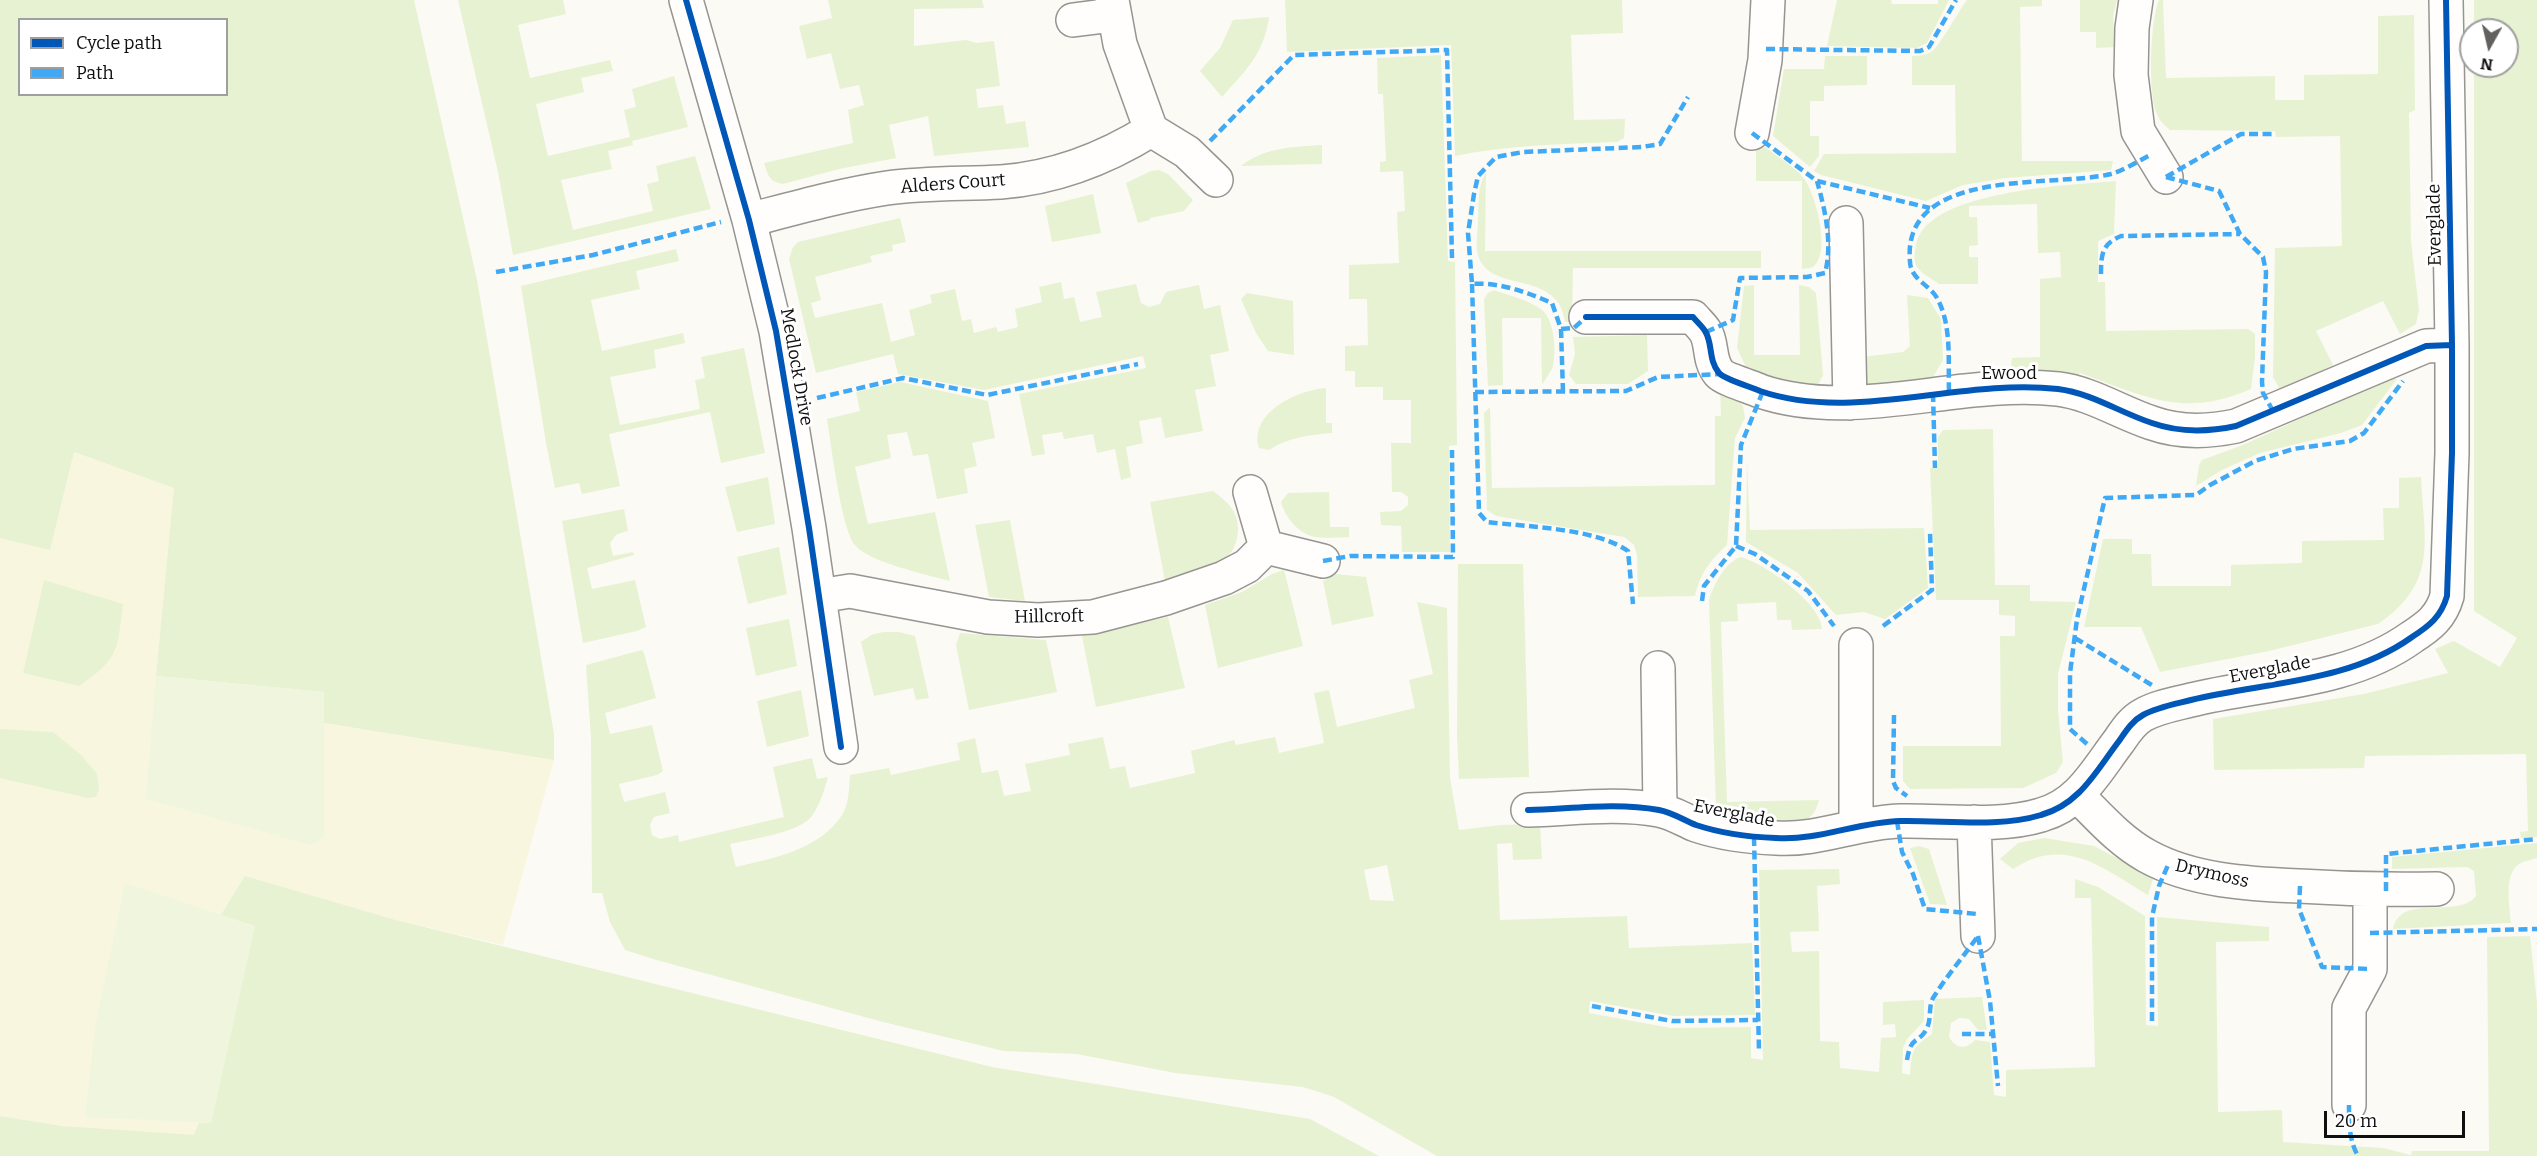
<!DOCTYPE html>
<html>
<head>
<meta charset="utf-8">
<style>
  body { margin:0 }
  #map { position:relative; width:2537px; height:1156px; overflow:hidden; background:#fcfaf4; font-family:Bitter,serif }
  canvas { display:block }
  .legend { position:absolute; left:18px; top:18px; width:210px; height:78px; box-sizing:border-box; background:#fff; border:2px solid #9f9f9f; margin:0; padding:8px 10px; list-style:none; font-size:18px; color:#0f0f0f }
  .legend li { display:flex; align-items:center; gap:12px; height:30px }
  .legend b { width:30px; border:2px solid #9f9f9f }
  .north { position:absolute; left:2459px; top:18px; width:60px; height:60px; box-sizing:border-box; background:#fff; border:2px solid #9f9f9f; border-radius:50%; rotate:188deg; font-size:16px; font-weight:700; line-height:24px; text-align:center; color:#0f0f0f }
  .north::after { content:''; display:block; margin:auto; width:21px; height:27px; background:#62615f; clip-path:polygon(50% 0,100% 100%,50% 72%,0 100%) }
  .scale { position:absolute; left:2324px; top:1111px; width:141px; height:27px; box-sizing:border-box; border:3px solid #0f0f0f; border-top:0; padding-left:8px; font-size:18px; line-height:21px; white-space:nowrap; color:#0f0f0f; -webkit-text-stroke:4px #fff; paint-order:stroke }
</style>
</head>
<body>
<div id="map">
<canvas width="2537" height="1156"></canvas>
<ul class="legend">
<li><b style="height:8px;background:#0057b8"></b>Cycle path</li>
<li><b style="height:8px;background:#3fa9f5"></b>Path</li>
</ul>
<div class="north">N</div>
<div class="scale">20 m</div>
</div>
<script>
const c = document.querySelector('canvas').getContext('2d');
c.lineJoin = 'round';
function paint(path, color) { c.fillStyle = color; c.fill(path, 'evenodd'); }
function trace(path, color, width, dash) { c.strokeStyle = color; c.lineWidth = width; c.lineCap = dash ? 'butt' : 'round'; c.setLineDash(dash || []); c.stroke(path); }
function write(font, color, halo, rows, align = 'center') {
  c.font = font + ' Bitter,serif'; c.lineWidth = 6; c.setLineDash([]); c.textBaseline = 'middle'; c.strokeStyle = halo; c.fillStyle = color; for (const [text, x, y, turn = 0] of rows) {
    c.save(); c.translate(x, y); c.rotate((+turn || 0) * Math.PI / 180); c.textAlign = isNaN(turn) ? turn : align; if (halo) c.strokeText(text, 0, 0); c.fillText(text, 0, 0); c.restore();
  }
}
paint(new Path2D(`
  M 0,426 L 175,488 L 156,676 L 324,692 L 324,723 L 554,760 L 503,945 L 392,919 L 320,1156 L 62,1126 L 0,1116 Z`), '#f9f6e0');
paint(new Path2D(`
  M 0,0 L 414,0 L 477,280 L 554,734 L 554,760 L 324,723 L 323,692 L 156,676 L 174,488 L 74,452 L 50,550 L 0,538 ZM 20,20 L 226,20 L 226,94 L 20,94 Z
  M 458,0 L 563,0 L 566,14 L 518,25 L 530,78 L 610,60 L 613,71 L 581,78 L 584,92 L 536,104 L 548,156 L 630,137 L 624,110 L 636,107 L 632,89 L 674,76 L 688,127 L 632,141 L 633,145 L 608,151 L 612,169 L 561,180 L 573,230 L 653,211 L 647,184 L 659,181 L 656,166 L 695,156 L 711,209 L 513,255 L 498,172 Z
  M 828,0 L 982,0 L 984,8 L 914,9 L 914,46 L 966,40 L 977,43 L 994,41 L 1000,86 L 976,89 L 978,108 L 1003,105 L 1006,124 L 1025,121 L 1029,147 L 934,156 L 928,116 L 889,125 L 896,158 L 839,169 L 783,184 C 769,182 768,175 764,163 L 853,143 L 848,110 L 864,105 L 859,85 L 840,89 L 831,53 L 807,59 L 799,26 L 832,18 Z
  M 1285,0 L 1622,0 L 1623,33 L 1571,35 L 1574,120 L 1625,119 L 1624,138 L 1617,142 C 1563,144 1508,145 1455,156 L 1451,45 L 1287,52 Z
  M 1837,0 L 1891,0 L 1892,4 L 1938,4 L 1938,0 L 1949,0 L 1927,43 L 1917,48 L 1827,46 Z
  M 1967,0 L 2042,0 L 2042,6 L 2020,7 L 2022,161 L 2113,161 L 2111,170 L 2006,178 L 1963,185 L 1926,201 L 1821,175 L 1814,171 L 1824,154 L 1956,153 L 1955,85 L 1912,85 L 1912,56 C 1918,56 1926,55 1931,52 C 1938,49 1959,10 1967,0 Z
  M 2080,0 L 2117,0 L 2113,16 L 2115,47 L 2096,48 L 2096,32 L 2080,32 Z
  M 2159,0 L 2163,0 L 2166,78 L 2275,76 L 2275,100 L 2304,100 L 2304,75 L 2378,74 L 2378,16 L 2414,15 L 2415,110 L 2409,113 L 2411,241 L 2419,310 L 2416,324 L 2400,334 L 2383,301 L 2316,331 L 2333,365 L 2281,391 L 2273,377 L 2275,248 L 2342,246 L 2340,136 L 2276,137 L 2275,131 L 2170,130 C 2164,125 2159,120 2156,112 C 2148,92 2150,20 2159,0 Z
  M 2474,0 L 2537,0 L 2537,837 L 2521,838 L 2520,832 L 2528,831 L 2526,754 L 2365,756 L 2364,768 L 2214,770 L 2213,719 L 2364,694 L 2448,673 L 2435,649 L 2454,641 L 2500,667 L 2517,638 L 2474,611 L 2474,66 L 2507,66 L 2507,30 L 2474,30 Z
  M 1269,17 C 1264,54 1246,70 1222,97 L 1200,71 L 1220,48 L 1233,20 Z
  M 1441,55 L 1448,261 L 1455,262 L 1457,445 L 1449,446 L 1450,552 L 1402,552 L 1401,526 L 1381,525 L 1380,512 L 1401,511 L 1408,505 L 1408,497 L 1401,492 L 1392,492 L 1391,443 L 1411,443 L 1411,400 L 1383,400 L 1383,387 L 1355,387 L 1355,371 L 1345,371 L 1345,346 L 1368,345 L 1367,299 L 1349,299 L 1349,265 L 1399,263 L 1397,212 L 1405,211 L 1403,171 L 1380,172 L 1380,162 L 1386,161 L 1383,94 L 1378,94 L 1377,58 Z
  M 1825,56 L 1867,56 L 1867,85 L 1824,86 L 1824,101 L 1810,101 L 1810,136 L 1819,136 L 1819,156 L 1810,167 L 1773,136 L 1784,69 L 1824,69 Z
  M 1322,145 L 1322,164 L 1241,166 C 1265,147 1293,147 1322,145 Z
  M 1756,147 L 1765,147 C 1777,157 1796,167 1805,180 C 1816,196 1830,250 1815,265 C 1811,269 1807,268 1802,269 L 1802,181 L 1756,181 Z
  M 1159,170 L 1168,174 L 1193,200 L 1184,211 L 1150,218 L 1150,220 L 1138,223 L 1126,183 L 1151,171 Z
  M 1486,173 L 1485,251 L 1761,251 L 1761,268 L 1573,268 L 1572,322 L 1565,322 C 1563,312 1561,304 1553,297 C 1532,276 1483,287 1477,251 C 1476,241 1478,229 1478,219 C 1479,203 1477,186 1486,173 Z
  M 2116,181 L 2114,234 L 2098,241 L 2098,282 L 2105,282 L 2106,331 L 2248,329 L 2255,334 L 2255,358 L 2251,389 C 2183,419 2144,396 2080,373 L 2077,378 L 2010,375 L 2012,358 L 2040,357 L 2040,279 L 2061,277 L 2060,252 L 2038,253 L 2037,204 L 1969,206 L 1969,217 L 1977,217 L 1978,245 L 1969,246 L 1969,257 L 1978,257 L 1978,284 L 1939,284 C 1932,279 1922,274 1917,267 C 1913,261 1915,251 1916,245 C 1926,190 2072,185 2116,181 Z
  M 1093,194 L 1101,233 L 1052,242 L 1045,206 Z
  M 900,218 L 906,242 L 892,245 L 893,251 L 870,256 L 872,262 L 815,277 L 821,300 L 811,303 L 815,318 L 882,303 L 891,342 L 915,335 L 909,310 L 932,303 L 930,295 L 955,289 L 962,321 L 971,319 L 974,333 L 996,327 L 998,332 L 1018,327 L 1015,309 L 1042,302 L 1039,287 L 1061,282 L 1064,299 L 1074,297 L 1080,322 L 1102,317 L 1096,292 L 1136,284 L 1141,303 L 1149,307 L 1160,304 L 1166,292 L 1199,285 L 1204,309 L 1220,305 L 1229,351 L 1210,355 L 1216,386 L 1195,390 L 1203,431 L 1165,438 L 1161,417 L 1139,421 L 1143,443 L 1126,447 L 1131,477 L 1121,480 L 1115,449 L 1097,453 L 1093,434 L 1064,439 L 1062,432 L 1042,435 L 1045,454 L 1032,456 L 1019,394 L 1146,368 L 1143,356 L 984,390 L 898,374 L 893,354 L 816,373 L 789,259 L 793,247 L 798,242 Z
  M 676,249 L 679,261 L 636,271 L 640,289 L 591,300 L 602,351 L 683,333 L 685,343 L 654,350 L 656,368 L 610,377 L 620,425 L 700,409 L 695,380 L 705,378 L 701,357 L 744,348 L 765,453 L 721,463 L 710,412 L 609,434 L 620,486 L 582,494 L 579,483 L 555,488 L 546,443 L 521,286 Z
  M 1754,285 L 1754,355 L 1800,355 L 1799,285 L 1809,287 L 1816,293 L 1823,375 L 1818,385 L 1805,391 L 1751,378 L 1737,348 L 1744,286 Z
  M 1494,290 C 1510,296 1529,300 1542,310 C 1555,320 1557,355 1552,369 C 1549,374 1545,380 1542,385 L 1541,318 L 1502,318 L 1503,385 L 1488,386 L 1484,299 L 1488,293 Z
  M 1247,293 L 1293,301 L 1294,355 L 1268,351 L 1256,333 L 1241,299 Z
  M 1907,295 L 1928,298 L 1941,319 L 1943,360 L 1933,377 L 1917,381 L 1870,386 L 1864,382 L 1862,357 L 1903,352 L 1910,346 Z
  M 1647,335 L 1648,371 L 1628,384 L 1576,384 L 1569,375 L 1575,354 L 1573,337 Z
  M 2387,379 L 2397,379 L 2362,425 L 2341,433 L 2260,453 L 2222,470 L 2196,486 L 2199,465 L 2202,460 L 2243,445 Z
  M 900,382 L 988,401 L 995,438 L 972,443 L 977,466 L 964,469 L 968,493 L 937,499 L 928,454 L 913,456 L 907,432 L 887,435 L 891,458 L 855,467 L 868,524 L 935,512 L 950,581 C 928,575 868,562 855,545 C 841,529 831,443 827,419 L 860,411 L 856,392 Z
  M 1326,388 L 1326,423 L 1332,423 L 1332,433 C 1309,435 1289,437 1269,450 L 1259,448 C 1249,412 1298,390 1326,388 Z
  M 1720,389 L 1737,399 L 1743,406 L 1745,418 L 1735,438 L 1727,545 C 1709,562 1701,572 1695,596 L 1638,597 L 1637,555 L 1634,545 L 1624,537 L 1496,516 L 1487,510 L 1484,413 L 1490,407 L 1492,488 L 1715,485 L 1715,416 L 1721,416 Z
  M 1993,429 L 1995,585 L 2030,585 L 2030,601 L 2076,602 L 2058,674 L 2058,710 L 2063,762 L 2056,773 L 2023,788 L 1910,789 L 1903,781 L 1903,746 L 2001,746 L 2000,636 L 2015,636 L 2015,616 L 1999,615 L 1999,600 L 1936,600 L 1930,468 L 1938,468 L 1938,437 L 1943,430 Z
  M 1747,460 L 1750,530 L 1924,528 L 1928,588 L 1885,619 L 1864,612 L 1836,615 L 1798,573 L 1746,542 Z
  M 768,477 L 775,524 L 737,532 L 725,487 Z
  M 2421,477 C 2424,540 2439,583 2378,624 L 2269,651 L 2160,672 L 2141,627 L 2084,627 L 2103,539 L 2132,539 L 2132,554 L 2151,554 L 2152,586 L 2231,586 L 2231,565 L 2302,563 L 2302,541 L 2384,540 L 2383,508 L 2399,508 L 2399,478 Z
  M 1213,491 C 1226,501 1238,510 1238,528 C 1238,569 1197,572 1165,581 L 1150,502 Z
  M 1329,492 L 1330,527 L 1349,527 L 1349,537 C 1339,537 1326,539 1316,537 C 1299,535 1285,517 1281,502 L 1288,493 Z
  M 624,509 L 628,531 L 617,534 L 610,543 L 613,556 L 633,552 L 634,555 L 587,568 L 592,589 L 635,580 L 646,627 L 637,631 L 583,643 L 562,521 Z
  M 1010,520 L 1025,601 L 989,597 L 975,525 Z
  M 779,547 L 787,594 L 748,604 L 737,557 Z
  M 1740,557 C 1763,562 1822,604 1822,629 L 1792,630 L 1791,620 L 1777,620 L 1776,602 L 1737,604 L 1738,621 L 1721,622 L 1727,802 L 1819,800 C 1816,812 1812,817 1801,823 L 1724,815 L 1716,808 L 1709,600 C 1714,584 1724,564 1740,557 Z
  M 1458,564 L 1523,564 L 1529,777 L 1459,779 L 1457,736 Z
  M 1284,570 L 1303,646 L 1218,668 L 1205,605 L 1242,592 L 1272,574 Z
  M 1336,574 L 1366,577 L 1374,616 L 1332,625 L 1323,581 Z
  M 44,580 L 123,604 C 117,650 120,658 79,686 L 23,673 Z
  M 1417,602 L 1447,608 L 1450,778 L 1459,830 L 1501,825 L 1540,824 L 1542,859 L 1513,860 L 1512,843 L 1497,844 L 1500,920 L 1627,916 L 1629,948 L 1752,943 L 1755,1015 L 1673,1016 L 1590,1001 L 1589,1013 L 1671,1028 L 1751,1027 L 1751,1058 L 1763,1060 L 1759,870 L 1839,869 L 1840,884 L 1817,886 L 1819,931 L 1790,932 L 1792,952 L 1819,951 L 1820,1041 L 1839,1042 L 1840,1068 L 1879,1072 L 1881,1038 L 1896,1037 L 1895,1024 L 1883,1025 L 1883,1002 L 1924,1000 L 1924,1021 L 1907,1039 L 1903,1048 L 1902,1073 L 1910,1075 C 1912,1051 1911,1048 1932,1034 L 1935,999 L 1982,997 L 1987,1030 L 1978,1030 L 1969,1019 L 1959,1018 L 1951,1023 L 1949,1037 C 1956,1049 1966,1050 1975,1040 L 1990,1042 L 1994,1095 L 2006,1097 L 2006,1070 L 2095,1067 L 2091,898 L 2075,898 L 2075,879 L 2098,887 L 2145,916 L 2146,1025 L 2158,1026 L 2157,917 L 2269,927 L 2269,941 L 2216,942 L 2218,1112 L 2282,1110 L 2283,1142 L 2383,1148 L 2411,1155 L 2412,1151 L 2489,1151 L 2487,937 L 2530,936 L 2537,1003 L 2537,1156 L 1437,1156 L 1334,1097 L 1303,1087 L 1175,1073 L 1077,1054 L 1004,1051 L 883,1022 L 653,959 L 625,950 L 610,922 L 602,893 L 592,893 L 591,738 L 586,665 L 642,650 L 644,653 L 656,698 L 605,713 L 610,734 L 652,725 L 663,771 L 657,775 L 619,784 L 624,802 L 665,792 L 670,813 L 654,817 L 650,825 L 652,835 L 660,839 L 678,835 L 679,842 L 784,817 L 773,767 L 812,758 L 817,779 L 828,777 C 824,791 820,805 811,817 C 798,833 751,839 730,844 L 736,867 C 774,858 819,850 842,815 C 849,804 849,788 850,775 L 889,768 L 891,775 L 960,760 L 957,743 L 975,738 L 982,773 L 998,770 L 1004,796 L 1031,791 L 1025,764 L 1070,755 L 1068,744 L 1103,737 L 1110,769 L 1125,766 L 1130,788 L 1195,773 L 1191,751 L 1234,740 L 1236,745 L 1275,737 L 1279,753 L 1324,743 L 1314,693 L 1329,690 L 1337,727 L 1415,708 L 1409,680 L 1433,674 ZM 1387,865 L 1394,901 L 1370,900 L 1364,870 Z
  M 1168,617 L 1185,688 L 1096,707 L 1082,636 Z
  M 789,619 L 797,666 L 756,676 L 746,628 Z
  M 883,632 L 899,632 L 915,636 L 929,698 L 916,700 L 913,688 L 874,696 L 861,642 L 871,635 Z
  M 960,633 L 1046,640 L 1057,692 L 969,710 L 956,645 Z
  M 801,690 L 809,736 L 767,747 L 757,701 Z
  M 0,729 L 53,732 L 81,755 L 97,774 L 99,788 L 96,797 L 88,798 L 0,778 Z
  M 2044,838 L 2094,846 L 2151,876 L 2153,879 L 2148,895 C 2102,868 2066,835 2013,869 L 2000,859 L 2018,843 Z
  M 2537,843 L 2537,858 C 2532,860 2524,861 2519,864 C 2503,875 2510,907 2511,923 L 2393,929 C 2401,892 2458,920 2476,896 L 2474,871 L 2467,867 L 2392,869 L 2392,857 Z
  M 1919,846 L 1929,849 L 1947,905 L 1930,904 L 1910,848 Z
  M 245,876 L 392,919 L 992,1067 L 1310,1119 L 1379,1156 L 0,1156 L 0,1116 L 62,1126 L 194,1135 L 199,1123 L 211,1123 L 254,926 L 221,915 Z`), '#e7f2d2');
paint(new Path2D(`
  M 156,676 L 324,692 L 324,837 L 311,845 L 146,799 Z
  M 125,883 L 255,926 L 211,1123 L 85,1117 L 95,1028 Z`), '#f0f6dd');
const minor = new Path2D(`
  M 686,0 L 749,220 L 776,331 L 809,528 L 841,747
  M 2136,0 L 2132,28 L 2131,75 L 2138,131 L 2166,177
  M 1073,20 L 1113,15
  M 1151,130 L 1187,152 L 1216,180
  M 1752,133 L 1765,60 L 1768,0
  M 749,220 C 795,208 841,195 887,188 C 925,183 963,184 1001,182 C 1055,178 1106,158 1151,130 L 1120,44 L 1112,0
  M 1846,223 L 1850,403
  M 1586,317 L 1693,317 C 1696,321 1702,326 1705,331 C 1713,343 1708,360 1719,373 C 1724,379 1751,387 1760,391 C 1854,423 1959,378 2058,389 C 2091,393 2121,413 2152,423 C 2180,433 2208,432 2236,426 L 2426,346 L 2452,345
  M 1250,492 L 1266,547
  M 1266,547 L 1323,561
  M 819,596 L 850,591 L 988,617 L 1038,620 L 1093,617 L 1166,598 L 1224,578 L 1247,566 L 1266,547
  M 1856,645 L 1856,826
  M 1658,668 L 1660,810
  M 2078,796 C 2100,818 2120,841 2147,856 C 2192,881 2249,884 2299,886 C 2345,889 2390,890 2437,889
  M 1528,810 C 1570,809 1616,802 1659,810 C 1671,812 1684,820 1696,825 C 1720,833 1750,837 1776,838 C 1818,841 1858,822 1900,821 C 1944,820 1999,828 2041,815 C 2080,804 2096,771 2119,741 C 2126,731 2132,721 2143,715 C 2157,707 2175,704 2191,700 C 2265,682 2348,683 2412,637 C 2429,626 2441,617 2447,596 L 2452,453 L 2452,345 L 2446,0
  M 1974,822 L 1978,936
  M 2349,1105 L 2349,1008 L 2370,969 L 2370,891`);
trace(minor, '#969592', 36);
trace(minor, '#fffefd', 33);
trace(new Path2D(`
  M 1766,49 L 1920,51 L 1929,47 L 1956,0
  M 1752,133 L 1817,181 L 1930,208
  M 1210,141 L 1294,55 L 1447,50 L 1452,258
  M 2166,177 L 2219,191 L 2240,234 L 2263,257 L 2266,272 L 2262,382 L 2263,393 L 2273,411
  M 2166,177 L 2241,134 L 2276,134
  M 496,272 L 593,255 L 721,222
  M 2101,274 C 2101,254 2102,244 2121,236 L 2240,234
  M 1472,284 L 1479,513 L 1487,522 C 1528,527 1595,528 1628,551 L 1633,604
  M 1561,329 L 1574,328 L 1586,317
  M 1706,332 L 1733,320 L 1740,278 L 1807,277 L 1825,273 C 1833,243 1825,210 1817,181
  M 1949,391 C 1948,361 1952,325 1937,298 C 1929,284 1911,280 1910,262 C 1901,166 2054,188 2111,174 C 2125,170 2140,160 2152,154
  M 1475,392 L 1626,391 L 1658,377 L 1720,374
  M 1563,392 L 1561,329 L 1552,303 C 1526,292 1500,282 1472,284 L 1468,233 L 1474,194 L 1478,176 L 1496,157 L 1523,152 L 1642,147 L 1660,144 L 1688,97
  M 1933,393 L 1935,468
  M 817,398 L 903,378 L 987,395 L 1138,364
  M 1736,546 L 1755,554 L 1808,591 L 1834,626
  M 1323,561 L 1350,556 L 1453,557 L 1452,450
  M 1702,601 L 1704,586 L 1736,546 L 1741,445 L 1763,391
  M 1883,626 L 1932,590 L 1930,532
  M 2075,638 L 2155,687
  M 1894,715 L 1893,781 L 1896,788 L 1907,796
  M 2087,744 L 2070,729 L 2070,673 L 2077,619 L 2105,498 L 2196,495 L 2210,485 L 2255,461 L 2293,449 L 2350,441 L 2364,433 L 2403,381
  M 1897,821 L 1902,852 L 1913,874 L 1925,909 L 1977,914
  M 1754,837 L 1759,1051
  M 2300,886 L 2299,909 L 2322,967 L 2370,969
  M 2386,891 L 2386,854 L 2537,839
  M 2370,933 L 2537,929
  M 1978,936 L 1990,1001 L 1998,1086
  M 1592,1006 L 1672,1021 L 1758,1020
  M 2152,1021 L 2152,917 L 2159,886 L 2168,865
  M 1962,1034 L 1994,1034
  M 1907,1060 C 1911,1035 1918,1044 1926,1030 C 1932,1020 1928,1007 1933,998 C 1946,977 1963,957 1978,936
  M 2349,1105 C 2349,1123 2349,1140 2358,1156`), '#3fa9f5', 4.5, [9, 4.5]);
trace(new Path2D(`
  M 686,0 L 749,220 L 776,331 L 809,528 L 841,747
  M 1586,317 L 1693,317 C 1696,321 1702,326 1705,331 C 1713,343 1708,360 1719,373 C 1724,379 1751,387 1760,391 C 1854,423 1959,378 2058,389 C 2091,393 2121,413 2152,423 C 2180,433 2208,432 2236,426 L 2426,346 L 2452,345
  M 1528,810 C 1570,809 1616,802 1659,810 C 1671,812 1684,820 1696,825 C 1720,833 1750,837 1776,838 C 1818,841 1858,822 1900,821 C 1944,820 1999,828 2041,815 C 2080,804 2096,771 2119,741 C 2126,731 2132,721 2143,715 C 2157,707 2175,704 2191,700 C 2265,682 2348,683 2412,637 C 2429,626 2441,617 2447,596 L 2452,453 L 2452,345 L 2446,0`), '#0057b8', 6);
write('18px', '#0f0f0f', '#fff', [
  ["Alders Court",953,184,-4],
  ["Everglade",2435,225,-91],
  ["Medlock Drive",796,367,80],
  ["Ewood",2009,374],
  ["Hillcroft",1049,617,-1],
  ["Everglade",2270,670,-11],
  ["Everglade",1734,814,11],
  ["Drymoss",2212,874,13]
]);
</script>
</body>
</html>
